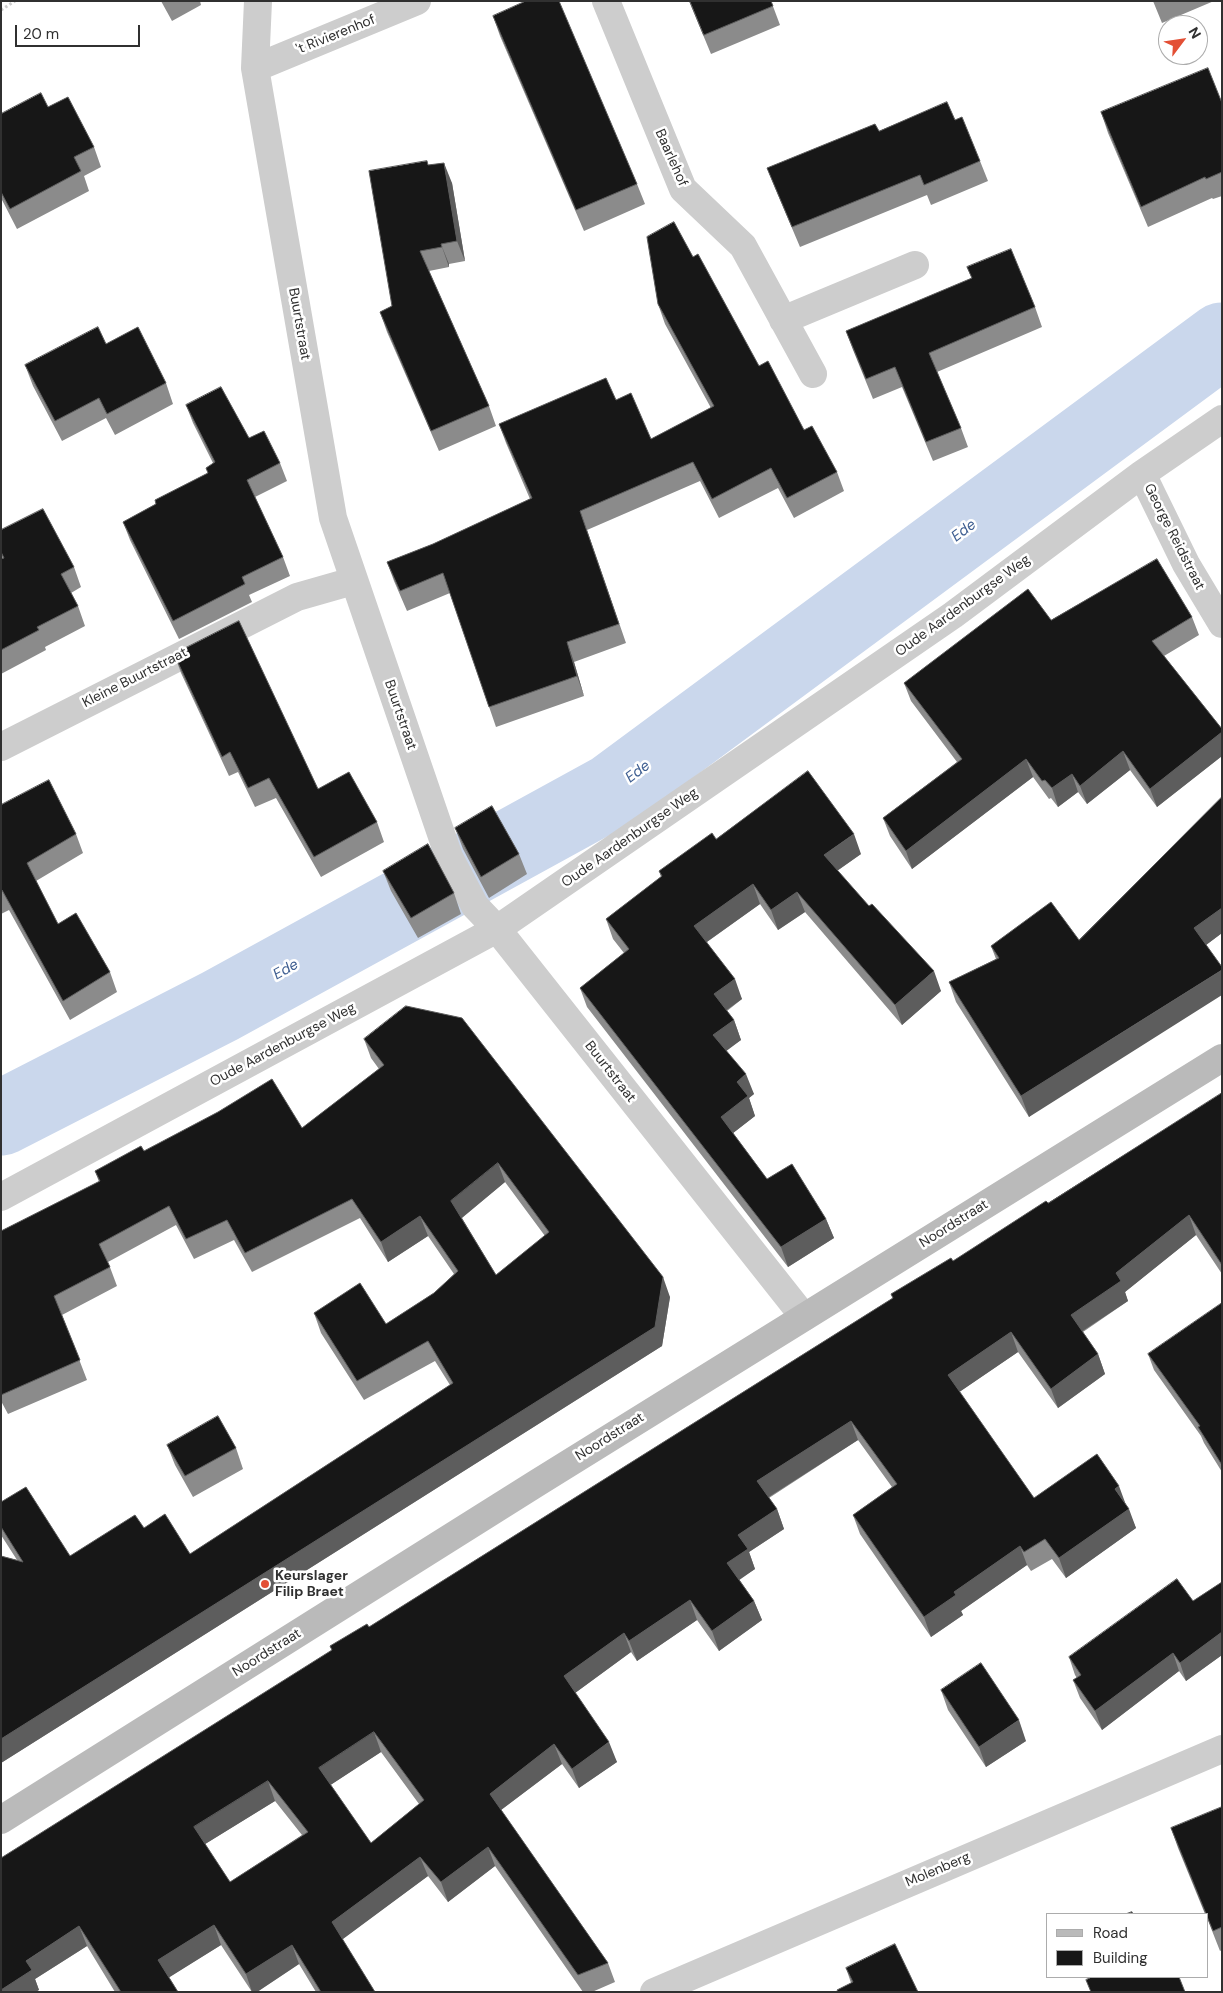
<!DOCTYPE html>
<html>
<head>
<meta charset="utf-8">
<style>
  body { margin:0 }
  #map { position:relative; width:1223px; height:1993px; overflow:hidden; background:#fff; font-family:"DM Sans",sans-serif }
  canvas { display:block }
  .frame { position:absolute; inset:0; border:2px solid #303030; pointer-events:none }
  .legend { position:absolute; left:1046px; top:1913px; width:162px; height:65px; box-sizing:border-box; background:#fff; border:1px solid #acacac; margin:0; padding:6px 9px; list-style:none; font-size:15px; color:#303030 }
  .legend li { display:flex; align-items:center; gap:10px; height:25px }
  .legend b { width:25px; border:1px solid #acacac }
  .north { position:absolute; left:1158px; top:15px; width:50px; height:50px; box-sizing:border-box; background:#fff; border:1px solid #acacac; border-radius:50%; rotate:59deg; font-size:14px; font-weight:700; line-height:20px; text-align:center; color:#303030 }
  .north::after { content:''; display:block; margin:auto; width:18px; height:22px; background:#e34f35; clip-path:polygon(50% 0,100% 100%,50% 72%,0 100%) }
  .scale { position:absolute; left:15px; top:25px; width:125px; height:22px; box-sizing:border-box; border:2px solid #303030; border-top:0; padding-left:6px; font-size:15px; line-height:18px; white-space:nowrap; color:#303030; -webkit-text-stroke:4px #fff; paint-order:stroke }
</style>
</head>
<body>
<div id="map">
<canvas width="1223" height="1993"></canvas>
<div class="frame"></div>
<ul class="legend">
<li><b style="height:6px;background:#bababa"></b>Road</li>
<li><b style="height:14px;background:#171717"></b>Building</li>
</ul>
<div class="north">N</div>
<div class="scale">20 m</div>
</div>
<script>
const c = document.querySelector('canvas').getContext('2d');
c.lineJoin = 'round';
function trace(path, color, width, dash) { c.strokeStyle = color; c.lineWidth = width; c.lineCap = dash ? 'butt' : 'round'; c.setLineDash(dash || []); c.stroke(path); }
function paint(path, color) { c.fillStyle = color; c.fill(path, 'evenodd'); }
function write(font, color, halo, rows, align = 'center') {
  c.font = font + ' "DM Sans",sans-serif'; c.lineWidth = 5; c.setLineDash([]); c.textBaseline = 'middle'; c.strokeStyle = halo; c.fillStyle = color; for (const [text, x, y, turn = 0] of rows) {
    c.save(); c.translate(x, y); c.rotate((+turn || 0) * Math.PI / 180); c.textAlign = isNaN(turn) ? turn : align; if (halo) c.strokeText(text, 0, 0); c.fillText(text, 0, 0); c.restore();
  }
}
trace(new Path2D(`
  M 1,1118 L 220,1006 L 612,791 L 1222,340`), '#cad7ec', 75);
trace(new Path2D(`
  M 1,10 L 15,1`), '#cdcdcd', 3, [2.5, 2.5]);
trace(new Path2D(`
  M 258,1 L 255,68 L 333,518 L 449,857 L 475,906 L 497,929 L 804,1317
  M 606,1 L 683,189 L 743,246 L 813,374
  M 255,68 L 417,1
  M 783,320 L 915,265
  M 1142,474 L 1186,564 L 1222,624
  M 1,747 L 297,597 L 353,581
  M 1,1197 L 497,929 L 953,615 L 1142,474 L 1222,419
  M 654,1992 L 1222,1749`), '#cdcdcd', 28);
trace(new Path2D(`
  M 1,1820 L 537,1483 L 1222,1058`), '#bababa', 28);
paint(new Path2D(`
  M 161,1 L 200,1 L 201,5 L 172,21 Z
  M 689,1 L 771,1 L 780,25 L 711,54 Z
  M 1153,1 L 1214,1 L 1162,23 Z
  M 493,16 L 637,184 L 645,204 L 584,231 L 500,36 Z
  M 1222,103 L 1222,196 L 1213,199 L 1212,198 L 1148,227 L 1108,133 L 1101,112 Z
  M 48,107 L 94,147 L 101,167 L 84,176 L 89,191 L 17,229 L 1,198 L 1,114 Z
  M 955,120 L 980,161 L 988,181 L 931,205 L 927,195 L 800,247 L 775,188 L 767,168 L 879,131 Z
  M 428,165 L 452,183 L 465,261 L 449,264 L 449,267 L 429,271 L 489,406 L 496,426 L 439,451 L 387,332 L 380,312 L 392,306 Z
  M 693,257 L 759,366 L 804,430 L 837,472 L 844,491 L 794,518 L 778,488 L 719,518 L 700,481 L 587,530 L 626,643 L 574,662 L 584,696 L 496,727 L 450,593 L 407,611 L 394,581 L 387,562 L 433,544 L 530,499 L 506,443 L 499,424 L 616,400 L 651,439 L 711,408 L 665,324 L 658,304 Z
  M 967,267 L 1035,307 L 1042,327 L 937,372 L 961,428 L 968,447 L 933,461 L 902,387 L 873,399 L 853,350 L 846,331 L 972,279 Z
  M 106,344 L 166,383 L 173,404 L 115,435 L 106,418 L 62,441 L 33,386 L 25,365 Z
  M 186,405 L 249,438 L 280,463 L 287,481 L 255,497 L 283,557 L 290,576 L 249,595 L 252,602 L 179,639 L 130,540 L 123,522 L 156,504 L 208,473 L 213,463 L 193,423 Z
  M 1,530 L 74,567 L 81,587 L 71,593 L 78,606 L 85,626 L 45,647 L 46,650 L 1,674 Z
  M 1192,617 L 1199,635 L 1164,656 L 1222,729 L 1222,756 L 1157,807 L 1130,770 L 1087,804 L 1078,792 L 1058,807 L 1051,798 L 1049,799 L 1033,777 L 912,869 L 890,836 L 883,818 L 957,762 L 911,701 L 904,683 L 1051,620 Z
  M 174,654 L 318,789 L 377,822 L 384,842 L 321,877 L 276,798 L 255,807 L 238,772 L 229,776 L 181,673 Z
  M 1222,797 L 1222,933 L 1206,945 L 1029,1117 L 956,1002 L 949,982 L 996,959 L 991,946 L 1079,940 Z
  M 1,805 L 76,834 L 83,853 L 36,881 L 58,924 L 110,972 L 117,992 L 70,1020 L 9,910 L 1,914 Z
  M 455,828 L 519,854 L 527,874 L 489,898 L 463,849 Z
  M 716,839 L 861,854 L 837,871 L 941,991 L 902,1025 L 805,912 L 778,930 L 760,904 L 707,942 L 742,999 L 727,1011 L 734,1020 L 741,1040 L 726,1050 L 754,1094 L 749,1098 L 755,1116 L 733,1133 L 767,1179 L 826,1219 L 834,1238 L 788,1267 L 587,1007 L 580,988 L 624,953 L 613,939 L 606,919 L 661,877 L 659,871 Z
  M 383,871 L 454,893 L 461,914 L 418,938 L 391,891 Z
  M 364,1039 L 670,1297 L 662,1346 L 1,1763 L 1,1556 L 17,1560 L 1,1535 L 1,1502 L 70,1556 L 144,1528 L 190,1554 L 450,1385 L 435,1361 L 364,1400 L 321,1333 L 314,1313 L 386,1324 L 434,1293 L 454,1274 L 428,1236 L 388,1262 L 360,1218 L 252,1272 L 234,1240 L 194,1259 L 176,1225 L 108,1262 L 117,1286 L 62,1315 L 87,1380 L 8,1414 L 1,1401 L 1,1231 L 99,1182 L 95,1171 L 144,1151 L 302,1128 L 379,1069 L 371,1058 ZM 505,1182 L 545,1236 L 496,1275 L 462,1218 Z
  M 1222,1093 L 1222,1274 L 1196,1235 L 1125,1292 L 1128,1301 L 1083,1332 L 1098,1354 L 1105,1374 L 1058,1408 L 1018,1352 L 959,1392 L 1034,1498 L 1126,1505 L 1136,1528 L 1066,1578 L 1052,1559 L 1031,1571 L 1027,1565 L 961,1611 L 963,1615 L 931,1637 L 860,1534 L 853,1515 L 892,1487 L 858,1440 L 769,1498 L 777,1509 L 784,1529 L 749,1552 L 755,1569 L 739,1579 L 754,1601 L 762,1620 L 719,1651 L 697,1620 L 637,1661 L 631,1652 L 575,1693 L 617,1762 L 579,1788 L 562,1764 L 501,1810 L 608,1963 L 615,1982 L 592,1992 L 583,1992 L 495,1866 L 448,1902 L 428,1876 L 342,1939 L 375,1992 L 316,1992 L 299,1964 L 257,1992 L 252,1992 L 221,1945 L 169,1977 L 178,1992 L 115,1992 L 87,1946 L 35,1979 L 39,1990 L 1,1992 L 332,1650 L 330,1646 L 369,1627 L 893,1298 L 891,1294 L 953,1261 L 1048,1203 ZM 381,1752 L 419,1804 L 371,1843 L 330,1785 ZM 275,1801 L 302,1835 L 230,1882 L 205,1844 Z
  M 1222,1303 L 1222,1472 L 1204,1443 L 1201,1436 L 1154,1370 L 1148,1354 Z
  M 167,1445 L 236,1448 L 243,1469 L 193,1497 L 175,1465 Z
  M 1222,1582 L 1222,1655 L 1186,1681 L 1179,1671 L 1102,1730 L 1080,1698 L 1073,1680 L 1077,1678 L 1075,1675 L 1069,1657 L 1193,1601 Z
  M 941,1690 L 1026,1741 L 986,1767 L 948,1710 Z
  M 1222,1807 L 1222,1950 L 1220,1951 L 1207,1918 L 1207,1914 L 1205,1914 L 1178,1848 L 1171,1828 Z
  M 846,1968 L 918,1992 L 851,1983 Z`), '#8b8b8b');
paint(new Path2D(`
  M 444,163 L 452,183 L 465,261 L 457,241 Z
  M 441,244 L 449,264 L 449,267 L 442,247 Z
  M 567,642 L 574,662 L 584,696 L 577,676 Z
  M 1222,732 L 1222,756 L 1157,807 L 1150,789 Z
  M 1123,751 L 1130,770 L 1087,804 L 1080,786 Z
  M 1026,759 L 1033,777 L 912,869 L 906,851 Z
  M 1072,774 L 1078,792 L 1058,807 L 1052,788 Z
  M 854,834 L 861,854 L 831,875 L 824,855 Z
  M 753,884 L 760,904 L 701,946 L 694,926 Z
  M 797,892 L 805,912 L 778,930 L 771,910 Z
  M 1222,908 L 1222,933 L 1202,948 L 1194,928 Z
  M 1222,970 L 1222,995 L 1029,1117 L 1021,1096 Z
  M 934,971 L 941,991 L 902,1025 L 895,1005 Z
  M 735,979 L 742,999 L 721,1014 L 714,994 Z
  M 734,1020 L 741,1040 L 721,1055 L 713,1035 Z
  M 746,1074 L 754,1094 L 749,1098 L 755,1116 L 728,1137 L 721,1117 L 737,1082 Z
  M 498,1163 L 505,1182 L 458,1221 L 451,1201 Z
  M 1189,1215 L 1196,1235 L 1125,1292 L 1128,1301 L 1078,1334 L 1071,1315 L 1116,1273 Z
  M 420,1216 L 428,1236 L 388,1262 L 381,1242 Z
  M 826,1219 L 834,1238 L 788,1267 L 781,1247 Z
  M 663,1277 L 670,1297 L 662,1346 L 1,1763 L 1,1739 Z
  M 1011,1332 L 1018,1352 L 955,1395 L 948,1375 Z
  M 1098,1354 L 1105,1374 L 1058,1408 L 1051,1389 Z
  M 851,1421 L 858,1440 L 764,1500 L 757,1481 Z
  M 1119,1486 L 1126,1505 L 1115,1489 Z
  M 777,1509 L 784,1529 L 749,1552 L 755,1569 L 735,1583 L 727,1563 L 738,1535 Z
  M 1129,1509 L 1136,1528 L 1066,1578 L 1059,1558 Z
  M 1020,1546 L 1027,1565 L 961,1611 L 963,1615 L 931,1637 L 924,1617 L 954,1592 Z
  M 690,1600 L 697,1620 L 637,1661 L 629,1641 Z
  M 754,1601 L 762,1620 L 719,1651 L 712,1631 Z
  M 1222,1632 L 1222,1655 L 1186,1681 L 1180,1663 Z
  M 624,1633 L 631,1652 L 571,1696 L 564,1676 Z
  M 1173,1653 L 1179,1671 L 1102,1730 L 1095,1711 Z
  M 1019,1720 L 1026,1741 L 986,1767 L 979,1747 Z
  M 374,1732 L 381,1752 L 326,1788 L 319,1768 Z
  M 609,1742 L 617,1762 L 579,1788 L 572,1769 Z
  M 554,1744 L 562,1764 L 497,1813 L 490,1794 Z
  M 268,1781 L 275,1801 L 202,1846 L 194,1827 Z
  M 488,1847 L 495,1866 L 448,1902 L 441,1882 Z
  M 420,1857 L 428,1876 L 339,1942 L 332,1922 Z
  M 214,1925 L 221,1945 L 165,1980 L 158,1960 Z
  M 79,1926 L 87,1946 L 35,1979 L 39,1990 L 36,1992 L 1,1992 L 1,1990 L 26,1961 Z
  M 292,1945 L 299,1964 L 257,1992 L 252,1992 L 246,1974 Z`), '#5d5d5d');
const building = new Path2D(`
  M 526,1 L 559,1 L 637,184 L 576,210 L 493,16 Z
  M 690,1 L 771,1 L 773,6 L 704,35 Z
  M 1208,68 L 1222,103 L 1222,172 L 1206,179 L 1205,177 L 1141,207 L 1101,112 Z
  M 41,93 L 48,107 L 68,97 L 94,147 L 74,157 L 81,171 L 10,209 L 1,192 L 1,114 Z
  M 947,102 L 955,120 L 962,117 L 980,161 L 924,185 L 920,175 L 792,227 L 767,168 L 875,124 L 879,131 Z
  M 427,161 L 428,165 L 444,163 L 457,241 L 441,244 L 442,247 L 420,251 L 489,406 L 431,431 L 380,312 L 392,306 L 369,171 Z
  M 674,222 L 693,257 L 698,254 L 759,366 L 768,361 L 804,430 L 812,426 L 837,472 L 787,498 L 771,468 L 712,499 L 693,462 L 580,511 L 619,624 L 567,642 L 577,676 L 489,707 L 443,573 L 400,591 L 387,562 L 433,544 L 532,498 L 499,424 L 606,378 L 616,400 L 631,393 L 651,439 L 714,406 L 658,304 L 647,237 Z
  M 1011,249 L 1035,307 L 929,353 L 961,428 L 926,442 L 895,367 L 866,379 L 846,331 L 972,278 L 967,267 Z
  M 98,327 L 106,344 L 138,327 L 166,383 L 107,414 L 99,398 L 55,421 L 25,365 Z
  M 221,387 L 249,438 L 264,431 L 280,463 L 247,480 L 283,557 L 242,577 L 245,584 L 173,621 L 123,522 L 156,504 L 155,500 L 208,473 L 206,468 L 215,462 L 186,405 Z
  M 43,509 L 74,567 L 61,574 L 78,606 L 37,627 L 39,630 L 1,650 L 1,559 L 4,558 L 1,552 L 1,530 Z
  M 1157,559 L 1192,617 L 1152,641 L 1222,729 L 1222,732 L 1150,789 L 1123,751 L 1080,786 L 1072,774 L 1052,788 L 1045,780 L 1042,781 L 1026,759 L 906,851 L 883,818 L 962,759 L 904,683 L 1028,589 L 1051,620 Z
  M 239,621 L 318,789 L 349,772 L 377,822 L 314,857 L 269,778 L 248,788 L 230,752 L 222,757 L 174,654 Z
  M 808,771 L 854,834 L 824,855 L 869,906 L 872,904 L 934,971 L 895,1005 L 797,892 L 771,910 L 753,884 L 694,926 L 735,979 L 714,994 L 734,1020 L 713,1035 L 746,1074 L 737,1082 L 748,1096 L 721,1117 L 767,1179 L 792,1164 L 826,1219 L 781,1247 L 580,988 L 629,949 L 606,919 L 662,876 L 659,871 L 712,833 L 716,839 Z
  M 49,780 L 76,834 L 27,863 L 58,924 L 76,913 L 110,972 L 63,1001 L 2,890 L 1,891 L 1,805 Z
  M 1222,797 L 1222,908 L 1194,928 L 1222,967 L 1222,970 L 1021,1096 L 949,982 L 999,958 L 991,946 L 1051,902 L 1079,940 Z
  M 492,806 L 519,854 L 481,877 L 455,828 Z
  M 428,844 L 454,893 L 411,918 L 383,871 Z
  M 406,1006 L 462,1018 L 663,1277 L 655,1327 L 1,1739 L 1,1556 L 23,1562 L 1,1527 L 1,1502 L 26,1487 L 70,1556 L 135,1515 L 144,1528 L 165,1514 L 190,1554 L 453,1383 L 428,1341 L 357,1381 L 314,1313 L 360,1283 L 386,1324 L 434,1293 L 458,1271 L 420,1216 L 381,1242 L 352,1199 L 245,1253 L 227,1220 L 186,1239 L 169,1206 L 99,1244 L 110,1267 L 54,1296 L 80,1360 L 1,1395 L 1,1231 L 100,1181 L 95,1171 L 141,1146 L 144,1151 L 218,1112 L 272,1079 L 302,1128 L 384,1065 L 364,1039 ZM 498,1163 L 549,1232 L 496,1275 L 451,1201 Z
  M 1222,1093 L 1222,1265 L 1189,1215 L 1116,1273 L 1121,1281 L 1071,1315 L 1098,1354 L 1051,1389 L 1011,1332 L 948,1375 L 1034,1498 L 1097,1454 L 1119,1486 L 1115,1489 L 1129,1509 L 1059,1558 L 1045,1539 L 1024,1552 L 1020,1546 L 954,1592 L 956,1595 L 924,1617 L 853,1515 L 897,1484 L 851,1421 L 757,1481 L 777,1509 L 738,1535 L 748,1549 L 727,1563 L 754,1601 L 712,1631 L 690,1600 L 629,1641 L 624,1633 L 564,1676 L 609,1742 L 572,1769 L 554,1744 L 490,1794 L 608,1963 L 578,1975 L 488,1847 L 441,1882 L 420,1857 L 332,1922 L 375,1992 L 321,1992 L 292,1945 L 246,1974 L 214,1925 L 158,1960 L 178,1992 L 121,1992 L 79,1926 L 26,1961 L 32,1970 L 1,1990 L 1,1858 L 332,1650 L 330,1646 L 367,1624 L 369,1627 L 893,1298 L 891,1294 L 951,1258 L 953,1261 L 1046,1201 L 1048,1203 ZM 374,1732 L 424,1800 L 371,1843 L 319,1768 ZM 268,1781 L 308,1832 L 230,1882 L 194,1827 Z
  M 1222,1303 L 1222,1465 L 1198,1427 L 1200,1426 L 1148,1354 Z
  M 218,1416 L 236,1448 L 185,1476 L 167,1445 Z
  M 1177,1579 L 1193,1601 L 1222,1582 L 1222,1632 L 1180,1663 L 1173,1653 L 1095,1711 L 1073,1680 L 1081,1675 L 1069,1657 Z
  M 981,1663 L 1019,1720 L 979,1747 L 941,1690 Z
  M 1222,1807 L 1222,1927 L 1213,1931 L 1171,1828 Z
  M 1132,1912 L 1133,1914 L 1126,1914 Z
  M 895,1944 L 918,1992 L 838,1992 L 837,1990 L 853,1982 L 846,1968 Z
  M 1092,1977 L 1179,1977 L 1185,1992 L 1091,1992 L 1086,1980 Z`);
paint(building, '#171717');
trace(building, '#5d5d5d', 1);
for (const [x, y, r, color] of [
  [265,1584,5,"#e34f35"]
]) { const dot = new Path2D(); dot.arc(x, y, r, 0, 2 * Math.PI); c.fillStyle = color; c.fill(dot); trace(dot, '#fff', 2); }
write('14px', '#303030', '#fff', [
  ["'t Rivierenhof",336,35,-22],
  ["Baarlehof",671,158,66],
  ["Buurtstraat",299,324,80],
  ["George Reidstraat",1174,537,63],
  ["Oude Aardenburgse Weg",963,606,-36],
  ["Kleine Buurtstraat",135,678,-27],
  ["Buurtstraat",400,715,71],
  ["Oude Aardenburgse Weg",630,838,-35],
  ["Oude Aardenburgse Weg",283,1045,-28],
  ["Buurtstraat",610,1072,52],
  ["Noordstraat",954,1224,-32],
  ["Noordstraat",610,1437,-32],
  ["Noordstraat",267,1653,-32],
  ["Molenberg",938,1870,-23]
]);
write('bold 14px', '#303030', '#fff', [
  ["Keurslager",275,1576],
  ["Filip Braet",275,1592]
], 'left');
write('italic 15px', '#3e5e91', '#fff', [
  ["Ede",964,531,-37],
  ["Ede",638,772,-37],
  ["Ede",286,970,-29]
]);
</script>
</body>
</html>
